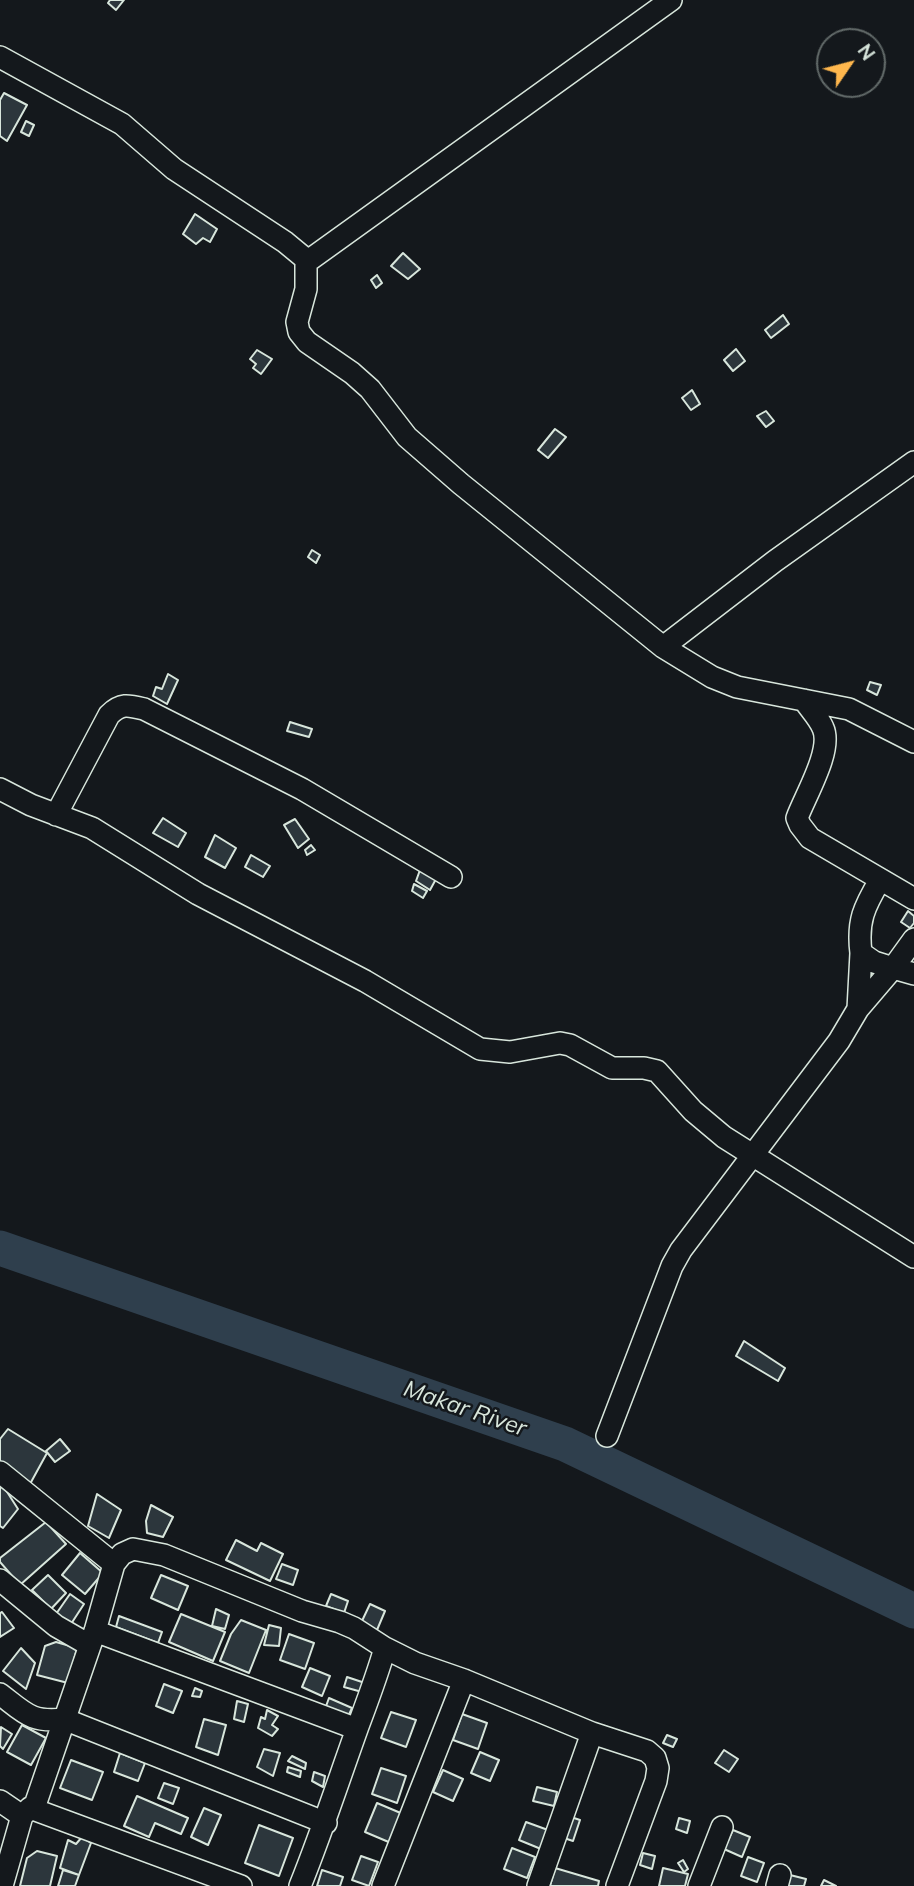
<!DOCTYPE html>
<html>
<head>
<meta charset="utf-8">
<style>
  body { margin:0 }
  #map { position:relative; width:914px; height:1886px; overflow:hidden; background:#14181c; font-family:Mulish,sans-serif }
  canvas { display:block }
  .north { position:absolute; left:816px; top:28px; width:70px; height:70px; box-sizing:border-box; background:#14181c; border:2px solid #626a69; border-radius:50%; rotate:55deg; font-size:19px; font-weight:700; line-height:28px; text-align:center; color:#d8e6dc }
  .north::after { content:''; display:block; margin:auto; width:24px; height:32px; background:#ffb74d; clip-path:polygon(50% 0,100% 100%,50% 72%,0 100%) }
</style>
</head>
<body>
<div id="map">
<canvas width="914" height="1886"></canvas>
<div class="north">N</div>
</div>
<script>
const c = document.querySelector('canvas').getContext('2d');
c.lineJoin = 'round';
function trace(path, color, width, dash) { c.strokeStyle = color; c.lineWidth = width; c.lineCap = dash ? 'butt' : 'round'; c.setLineDash(dash || []); c.stroke(path); }
function paint(path, color) { c.fillStyle = color; c.fill(path, 'evenodd'); }
function write(font, color, halo, rows, align = 'center') {
  c.font = font + ' Mulish,sans-serif'; c.lineWidth = 5; c.setLineDash([]); c.textBaseline = 'middle'; c.strokeStyle = halo; c.fillStyle = color; for (const [text, x, y, turn = 0] of rows) {
    c.save(); c.translate(x, y); c.rotate((+turn || 0) * Math.PI / 180); c.textAlign = isNaN(turn) ? turn : align; if (halo) c.strokeText(text, 0, 0); c.fillText(text, 0, 0); c.restore();
  }
}
trace(new Path2D(`
  M 0,1248 L 565,1444 L 914,1611`), '#2f3f4d', 35);
const building = new Path2D(`
  M 110,0 L 124,0 L 116,10 L 108,3 Z
  M 4,93 L 27,105 L 7,141 L 0,136 L 0,100 Z
  M 26,121 L 34,125 L 29,136 L 21,132 Z
  M 195,214 L 217,229 L 210,242 L 203,238 L 196,244 L 183,234 Z
  M 403,253 L 420,269 L 408,279 L 391,266 Z
  M 377,275 L 382,283 L 376,288 L 371,280 Z
  M 783,315 L 789,324 L 771,338 L 765,330 Z
  M 736,349 L 745,361 L 733,371 L 724,360 Z
  M 257,350 L 272,359 L 261,374 L 253,368 L 256,364 L 250,359 Z
  M 692,390 L 700,404 L 691,410 L 682,398 Z
  M 766,411 L 774,421 L 766,427 L 757,416 Z
  M 555,429 L 566,437 L 548,458 L 538,450 Z
  M 312,550 L 320,555 L 316,563 L 308,557 Z
  M 168,674 L 178,680 L 167,704 L 153,696 L 156,687 L 162,689 Z
  M 870,682 L 881,685 L 877,695 L 867,690 Z
  M 290,722 L 312,729 L 309,737 L 287,731 Z
  M 163,818 L 186,833 L 178,847 L 153,833 Z
  M 295,819 L 309,839 L 298,848 L 284,825 Z
  M 215,835 L 236,848 L 225,868 L 205,857 Z
  M 311,845 L 315,850 L 307,855 L 305,850 Z
  M 251,855 L 270,866 L 263,877 L 245,867 Z
  M 420,870 L 436,879 L 430,890 L 416,881 Z
  M 414,884 L 427,891 L 423,898 L 412,891 Z
  M 908,911 L 914,916 L 914,923 L 910,928 L 901,922 Z
  M 744,1341 L 785,1368 L 778,1381 L 736,1356 Z
  M 8,1429 L 47,1453 L 30,1484 L 0,1465 L 0,1439 Z
  M 60,1439 L 70,1451 L 55,1462 L 46,1451 Z
  M 2,1484 L 18,1509 L 3,1528 L 0,1526 L 0,1486 Z
  M 97,1494 L 121,1510 L 109,1538 L 88,1526 Z
  M 151,1505 L 173,1517 L 163,1537 L 147,1533 L 146,1521 Z
  M 46,1522 L 66,1544 L 20,1585 L 0,1562 L 0,1558 Z
  M 236,1540 L 257,1551 L 261,1543 L 283,1554 L 270,1581 L 226,1560 Z
  M 80,1553 L 103,1573 L 85,1594 L 62,1575 Z
  M 282,1564 L 298,1570 L 293,1585 L 276,1579 Z
  M 48,1575 L 66,1593 L 51,1609 L 32,1590 Z
  M 161,1575 L 188,1586 L 178,1610 L 151,1598 Z
  M 70,1594 L 84,1604 L 71,1624 L 56,1614 Z
  M 331,1594 L 348,1601 L 344,1613 L 326,1606 Z
  M 370,1604 L 385,1611 L 377,1630 L 361,1623 Z
  M 216,1609 L 229,1615 L 225,1629 L 212,1626 Z
  M 2,1612 L 14,1628 L 0,1637 L 0,1613 Z
  M 181,1614 L 225,1632 L 213,1661 L 169,1642 Z
  M 119,1616 L 162,1632 L 158,1643 L 116,1627 Z
  M 241,1620 L 266,1630 L 249,1673 L 220,1661 L 231,1634 Z
  M 269,1625 L 281,1628 L 279,1646 L 264,1645 Z
  M 289,1634 L 314,1643 L 305,1669 L 280,1660 Z
  M 56,1642 L 77,1648 L 68,1683 L 37,1675 L 45,1646 Z
  M 21,1648 L 35,1663 L 26,1689 L 3,1671 Z
  M 310,1668 L 330,1676 L 322,1696 L 302,1687 Z
  M 347,1677 L 365,1683 L 362,1692 L 344,1687 Z
  M 164,1684 L 182,1691 L 173,1713 L 156,1706 Z
  M 195,1688 L 202,1691 L 200,1697 L 192,1696 Z
  M 329,1698 L 352,1708 L 347,1719 L 325,1709 Z
  M 237,1701 L 248,1704 L 244,1722 L 234,1719 Z
  M 267,1710 L 278,1716 L 272,1725 L 278,1729 L 272,1736 L 258,1728 L 261,1717 L 265,1719 Z
  M 391,1712 L 416,1720 L 406,1747 L 381,1738 Z
  M 462,1714 L 487,1723 L 478,1749 L 453,1740 Z
  M 204,1719 L 226,1725 L 218,1755 L 196,1747 Z
  M 22,1725 L 46,1738 L 31,1765 L 7,1752 Z
  M 1,1727 L 12,1734 L 3,1749 L 0,1746 Z
  M 667,1735 L 677,1739 L 673,1747 L 663,1743 Z
  M 264,1749 L 280,1753 L 273,1776 L 257,1767 Z
  M 724,1750 L 738,1759 L 729,1772 L 715,1763 Z
  M 480,1752 L 499,1760 L 490,1781 L 471,1773 Z
  M 120,1753 L 145,1763 L 138,1781 L 114,1772 Z
  M 292,1756 L 306,1763 L 305,1769 L 288,1761 Z
  M 71,1760 L 103,1772 L 92,1800 L 60,1788 Z
  M 288,1767 L 301,1771 L 300,1777 L 287,1772 Z
  M 381,1768 L 406,1776 L 397,1803 L 372,1794 Z
  M 443,1770 L 463,1779 L 453,1801 L 433,1792 Z
  M 314,1772 L 325,1776 L 323,1787 L 312,1781 Z
  M 164,1783 L 179,1788 L 173,1804 L 158,1798 Z
  M 537,1787 L 557,1792 L 554,1806 L 533,1801 Z
  M 137,1796 L 188,1818 L 181,1834 L 155,1823 L 149,1837 L 124,1826 Z
  M 377,1803 L 403,1814 L 391,1843 L 365,1832 Z
  M 204,1808 L 221,1815 L 208,1845 L 191,1837 Z
  M 571,1817 L 580,1820 L 573,1841 L 564,1838 Z
  M 679,1818 L 690,1821 L 687,1833 L 676,1829 Z
  M 526,1822 L 548,1830 L 541,1849 L 519,1840 Z
  M 259,1825 L 293,1838 L 279,1876 L 245,1863 Z
  M 733,1830 L 750,1837 L 742,1857 L 724,1849 Z
  M 82,1837 L 91,1843 L 79,1875 L 60,1868 L 68,1840 L 76,1844 Z
  M 512,1848 L 535,1857 L 527,1878 L 504,1869 Z
  M 37,1851 L 57,1856 L 50,1886 L 20,1886 L 27,1858 Z
  M 643,1853 L 655,1856 L 652,1869 L 640,1865 Z
  M 361,1856 L 378,1862 L 369,1886 L 352,1880 Z
  M 748,1857 L 764,1863 L 757,1882 L 741,1876 Z
  M 683,1860 L 688,1869 L 684,1872 L 678,1863 Z
  M 555,1868 L 599,1881 L 598,1886 L 550,1886 Z
  M 663,1868 L 688,1874 L 685,1886 L 659,1886 Z
  M 63,1870 L 79,1875 L 75,1886 L 58,1886 Z
  M 322,1870 L 343,1877 L 340,1886 L 317,1886 Z
  M 790,1875 L 806,1879 L 804,1886 L 787,1886 Z
  M 824,1880 L 836,1886 L 821,1886 Z`);
paint(building, '#2c363c');
trace(building, '#d8e6dc', 2);
const minor = new Path2D(`
  M 671,0 L 308,261 L 306,265 L 306,289 L 297,322 L 299,332 L 307,342 L 352,373 L 370,389 L 407,437 L 461,484 L 663,647 L 712,677 L 737,687 L 849,709 L 914,742
  M 0,57 L 122,124 L 174,169 L 285,242 L 308,261
  M 663,647 L 775,561 L 914,462
  M 804,700 C 810,709 819,718 823,728 C 833,750 805,796 797,818 L 800,825 L 810,838 L 914,899
  M 0,789 L 31,805 L 92,828 L 198,894 L 365,981 L 480,1049 L 510,1052 L 560,1043 L 570,1045 L 612,1068 L 644,1068 L 657,1071 L 693,1111 L 724,1137 L 914,1257
  M 56,815 L 109,715 C 121,703 128,705 144,709 L 302,789 L 451,877
  M 880,880 C 864,907 857,921 861,953 L 874,962 L 893,968 L 914,939
  M 858,1009 L 861,953
  M 607,1436 L 672,1266 L 681,1250 L 839,1041 L 858,1009 L 893,968 L 914,974
  M 0,1472 L 114,1564
  M 0,1580 L 56,1626 L 89,1645
  M 95,1631 L 357,1729
  M 464,1680 L 592,1733 L 647,1751 L 655,1758 L 658,1768 L 656,1781 L 617,1886
  M 0,1694 C 25,1713 31,1723 64,1719 L 326,1823
  M 0,1801 L 22,1816
  M 34,1808 L 95,1631 L 114,1564 L 122,1554 L 133,1549 L 164,1555 L 302,1611 L 340,1622 L 354,1628 L 385,1648 C 377,1676 367,1702 357,1729 C 338,1782 321,1834 300,1886
  M 2,1886 L 22,1816 L 30,1808 L 241,1886
  M 383,1886 L 464,1680 L 415,1663 L 385,1648
  M 538,1886 L 592,1733
  M 699,1886 L 722,1827
  M 777,1886 L 780,1875`);
trace(minor, '#d8e6dc', 24);
trace(minor, '#14181c', 21);
write('italic 23px', '#d8e6dc', '#14181c', [
  ["Makar River",465,1409,19]
]);
</script>
</body>
</html>
